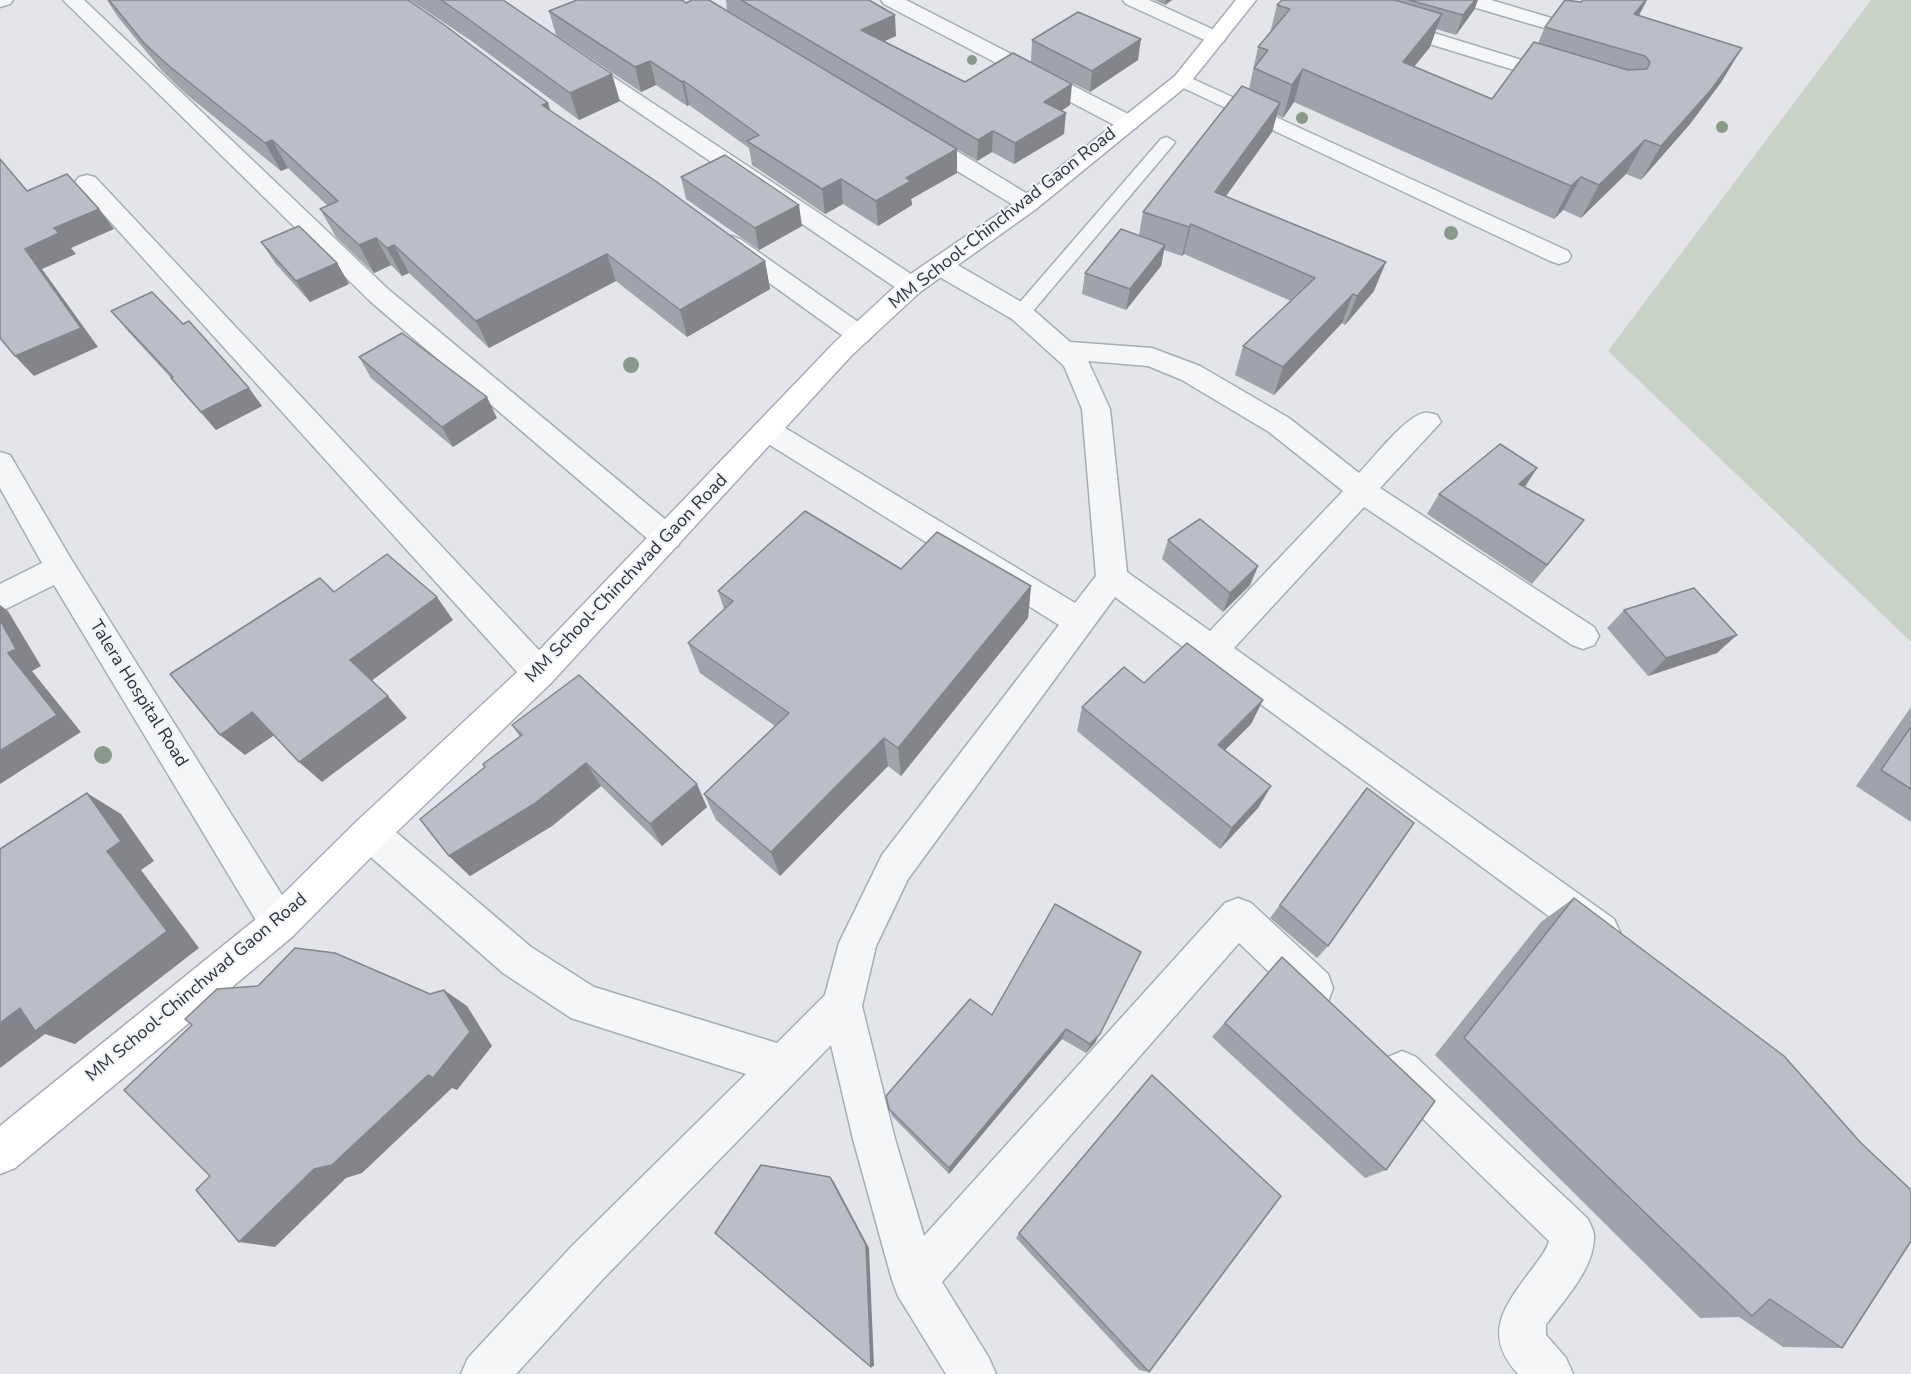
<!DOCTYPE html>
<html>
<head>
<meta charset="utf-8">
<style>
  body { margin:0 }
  canvas { display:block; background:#e3e5ea }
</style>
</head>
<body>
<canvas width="1911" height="1374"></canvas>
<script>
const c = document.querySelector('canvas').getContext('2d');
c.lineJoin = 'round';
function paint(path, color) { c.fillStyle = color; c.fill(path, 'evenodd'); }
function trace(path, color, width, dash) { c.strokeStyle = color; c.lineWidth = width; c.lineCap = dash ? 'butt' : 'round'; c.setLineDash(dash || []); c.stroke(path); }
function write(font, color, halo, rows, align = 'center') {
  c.font = font + ' "Nunito Sans",sans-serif'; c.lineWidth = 4.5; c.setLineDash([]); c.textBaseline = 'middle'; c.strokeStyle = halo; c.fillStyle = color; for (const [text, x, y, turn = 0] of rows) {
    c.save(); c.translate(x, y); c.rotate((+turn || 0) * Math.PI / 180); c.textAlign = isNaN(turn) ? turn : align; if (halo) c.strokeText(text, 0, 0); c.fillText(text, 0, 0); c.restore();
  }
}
paint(new Path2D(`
  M 1871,0 L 1911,0 L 1911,642 L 1608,351 Z`), '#c8d3c5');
const lane = new Path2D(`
  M 1167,137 L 1175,142 L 1173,145 L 1028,317 L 1014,317 L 1012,313 L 1014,309 L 1161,139 Z`);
const street = new Path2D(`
  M 0,0 L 13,0 L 10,4 L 0,7 Z
  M 63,0 L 84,0 L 389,290 L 678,530 L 682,538 L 678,546 L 667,550 L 656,546 L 371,302 Z
  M 881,0 L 906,0 L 1136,118 L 1139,123 L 1136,128 L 1128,130 L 1120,128 L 884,4 Z
  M 1123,0 L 1149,0 L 1223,34 L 1226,38 L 1223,42 L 1209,42 L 1126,4 Z
  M 1297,0 L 1327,0 L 1567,74 L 1570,78 L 1567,82 L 1560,84 L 1553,82 L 1300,4 Z
  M 1460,0 L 1491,0 L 1558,20 L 1561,24 L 1558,28 L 1551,30 L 1463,4 Z
  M 579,57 L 586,59 L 920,280 L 924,286 L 920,292 L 911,294 L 902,292 L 572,67 L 569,63 L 572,59 Z
  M 1182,74 L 1568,251 L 1571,256 L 1568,261 L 1559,264 L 1550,261 L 1175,84 L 1172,80 L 1175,76 Z
  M 919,131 L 927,133 L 1036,199 L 1040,204 L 1036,209 L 1028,211 L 1020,209 L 911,143 L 908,138 L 911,133 Z
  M 87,175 L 95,177 L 551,663 L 555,673 L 551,683 L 539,687 L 527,683 L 79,187 L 75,182 L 79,177 Z
  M 731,236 L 740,239 L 868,329 L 872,335 L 868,341 L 859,344 L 850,341 L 722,249 L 719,244 L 722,239 Z
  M 940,258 L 949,260 L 1030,307 L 1070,342 L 1152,348 L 1200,366 L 1289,418 L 1359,473 C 1374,457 1400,424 1418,415 C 1425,411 1430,413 1437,415 L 1441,422 L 1380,488 L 1594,627 L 1599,636 L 1594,645 L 1583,649 L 1572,645 L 1364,507 L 1234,648 L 1614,919 L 1620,932 L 1614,945 L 1601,950 L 1588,945 L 1115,597 L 908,879 L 876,946 L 862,1006 L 895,1139 L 924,1236 L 1225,903 L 1238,898 L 1251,903 L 1328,974 L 1333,988 L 1328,1002 L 1314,1007 L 1300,1002 L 1239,943 L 942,1282 L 989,1358 L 996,1374 L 946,1374 L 898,1296 L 892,1280 L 853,1139 L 831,1045 L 603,1279 L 516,1374 L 461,1374 L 468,1358 L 571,1247 L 746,1074 L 571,1018 L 503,973 L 357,845 L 352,833 L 357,821 L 370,816 L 383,821 L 531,947 L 594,987 L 777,1043 L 825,995 L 839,943 L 882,855 L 1059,625 L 757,437 L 753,430 L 757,423 L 767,420 L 777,423 L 1075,603 L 1096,576 L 1082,409 L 1064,366 L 1012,319 L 931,272 L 928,266 L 931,260 ZM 1088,361 L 1148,366 L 1182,380 L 1269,432 L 1343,491 L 1210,631 L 1127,572 L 1110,409 Z
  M 0,452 L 10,455 L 71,559 L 292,911 L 298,924 L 292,937 L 279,942 L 266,937 L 54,585 L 0,612 L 0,584 L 42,563 L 0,488 Z
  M 1402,1051 L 1416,1057 L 1587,1218 C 1590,1223 1593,1229 1594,1235 C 1595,1269 1564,1299 1546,1325 L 1546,1335 L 1566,1358 L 1573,1374 L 1518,1374 C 1480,1332 1507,1303 1535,1265 C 1540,1258 1547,1250 1549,1241 L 1388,1085 L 1382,1071 L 1388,1057 Z`);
const secondary = new Path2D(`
  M 1236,0 L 1256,0 L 1189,84 L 1036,209 L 920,292 L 852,355 L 551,683 L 383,845 L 292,937 L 15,1168 L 0,1174 L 0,1126 L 266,911 L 357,821 L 527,663 L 834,343 L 902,280 L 1020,199 L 1175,76 Z`);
trace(lane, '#a8acb4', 3);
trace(street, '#a8acb4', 3);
trace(secondary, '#a8acb4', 3);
paint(lane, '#f5f6f8');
paint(street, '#f5f6f8');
paint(secondary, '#fff');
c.fillStyle = '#89998a';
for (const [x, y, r] of [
  [972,60,5],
  [1302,118,6],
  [1722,127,6],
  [1451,233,7],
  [631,365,8],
  [103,755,9]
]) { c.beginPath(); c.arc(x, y, r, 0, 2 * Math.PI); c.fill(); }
paint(new Path2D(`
  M 107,0 L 408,0 L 551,112 L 765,261 L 770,289 L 687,337 L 616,281 L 489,348 L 409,273 L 402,276 L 391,265 L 374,273 L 336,237 L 320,209 L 328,206 L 288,168 L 281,171 L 186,94 L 162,71 L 118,17 Z
  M 410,0 L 503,0 L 620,101 L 579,120 L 470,40 Z
  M 726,0 L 869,0 L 896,36 L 884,41 L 965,82 L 1070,105 L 1061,111 L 1064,134 L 1014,164 L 992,152 L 977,161 L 957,149 L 957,173 L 911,199 L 912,205 L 878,226 L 843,204 L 825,214 L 752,165 L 749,148 L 689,105 L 687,106 L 656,85 L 641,92 L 556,35 L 549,11 L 947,143 L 727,10 Z
  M 1154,0 L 1172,0 L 1165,5 Z
  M 1282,0 L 1478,0 L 1474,10 L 1456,35 L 1436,29 L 1430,47 L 1414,67 L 1492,99 L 1538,43 L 1545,27 L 1639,16 L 1722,81 L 1690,124 L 1641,180 L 1626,174 L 1581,218 L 1563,210 L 1554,219 L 1294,102 L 1283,118 L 1277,115 L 1272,132 L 1226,196 L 1374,291 L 1345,325 L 1342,323 L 1274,395 L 1235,375 L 1243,346 L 1291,301 L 1184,254 L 1182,256 L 1164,250 L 1161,266 L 1126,310 L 1082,294 L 1085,273 L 1139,235 L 1143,212 L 1249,89 L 1258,47 L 1270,33 L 1277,5 Z
  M 1032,40 L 1138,60 L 1090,92 L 1031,62 Z
  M 681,177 L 802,226 L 759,250 L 686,199 Z
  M 261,242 L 337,263 L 349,284 L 310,302 L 275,263 Z
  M 111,311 L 262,406 L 216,430 L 186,396 L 171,378 L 126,329 Z
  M 359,357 L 497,418 L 453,447 L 371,378 Z
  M 1537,468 L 1525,487 L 1584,520 L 1532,584 L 1427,514 L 1439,494 Z
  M 1168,540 L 1258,566 L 1250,585 L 1223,612 L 1162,559 Z
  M 901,569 L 1031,586 L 1028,618 L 901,776 L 888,766 L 780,876 L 716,820 L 704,794 L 775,726 L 700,673 L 688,643 L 724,609 L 718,591 Z
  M 1624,610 L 1717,653 L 1648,676 L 1607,628 Z
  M 1144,683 L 1263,700 L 1251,724 L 1225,750 L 1271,786 L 1258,808 L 1220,849 L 1077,731 L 1082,707 Z
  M 1911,707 L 1911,822 L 1856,786 Z
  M 512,725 L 707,807 L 662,846 L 601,786 L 552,826 L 470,876 L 449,856 L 485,767 L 520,737 Z
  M 1367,788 L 1328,946 L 1317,958 L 1270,918 Z
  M 1574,898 L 1842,1348 L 1783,1347 L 1739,1317 L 1700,1318 L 1435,1055 L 1541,922 Z
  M 1055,904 L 1095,1043 L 1086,1053 L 1062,1039 L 949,1174 L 892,1116 L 886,1096 L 992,1015 Z
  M 1282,957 L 1386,1170 L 1365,1178 L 1212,1037 Z
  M 1019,1233 L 1149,1372 L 1139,1370 L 1016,1238 Z`), '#a1a3aa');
paint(new Path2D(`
  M 1166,0 L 1172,0 L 1165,5 Z
  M 1475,0 L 1478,0 L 1474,10 L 1456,35 L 1463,15 Z
  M 1646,0 L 1647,0 L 1632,29 L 1634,14 Z
  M 1442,14 L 1430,47 L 1391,95 L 1403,62 Z
  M 895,15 L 896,36 L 863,51 L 861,30 Z
  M 1141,39 L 1138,60 L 1090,92 L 1092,71 Z
  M 1742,48 L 1722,81 L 1690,124 L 1641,180 L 1661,146 Z
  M 650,61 L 656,85 L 641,92 L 635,67 Z
  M 1303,69 L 1294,102 L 1283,118 L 1292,85 Z
  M 612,74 L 620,101 L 579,120 L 570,93 Z
  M 684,81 L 689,105 L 687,106 L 682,82 Z
  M 1072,84 L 1070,105 L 1043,123 L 1044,102 Z
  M 548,103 L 557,130 L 542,105 Z
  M 1280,103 L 1272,132 L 1208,221 L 1215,192 Z
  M 1066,113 L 1064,134 L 1014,164 L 1015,143 Z
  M 993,131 L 992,152 L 977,161 L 978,140 Z
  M 272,140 L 288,168 L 281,171 L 265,143 Z
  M 1645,140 L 1626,174 L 1581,218 L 1599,185 Z
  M 957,149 L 957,173 L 911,199 L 912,205 L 878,226 L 876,201 L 906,178 Z
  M 1581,177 L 1563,210 L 1554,219 L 1571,186 Z
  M 841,179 L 843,204 L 825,214 L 822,189 Z
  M 799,205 L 802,226 L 759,250 L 755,228 Z
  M 99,209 L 114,229 L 71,248 L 76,254 L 42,269 L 98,347 L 34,376 L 15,356 L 25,249 L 54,228 Z
  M 1191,224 L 1184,254 L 1182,256 L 1189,227 Z
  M 376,238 L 391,265 L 374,273 L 359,245 Z
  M 394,245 L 409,273 L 402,276 L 387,248 Z
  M 1165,245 L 1161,266 L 1126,310 L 1130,289 Z
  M 607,254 L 616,281 L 489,348 L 476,321 Z
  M 765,261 L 770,289 L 687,337 L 680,310 Z
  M 1386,262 L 1374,291 L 1345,325 L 1357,296 Z
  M 337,263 L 349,284 L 310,302 L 296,281 Z
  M 1353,294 L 1342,323 L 1274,395 L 1283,367 Z
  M 249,388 L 262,406 L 216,430 L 201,412 Z
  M 487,397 L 497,418 L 453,447 L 442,427 Z
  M 1537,468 L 1524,488 L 1519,484 Z
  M 1584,520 L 1569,539 L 1532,584 L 1547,565 Z
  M 1258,566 L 1250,585 L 1223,612 L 1230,593 Z
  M 1031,586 L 1028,618 L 901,776 L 898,748 Z
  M 437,597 L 453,620 L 370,682 L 350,660 Z
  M 0,605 L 8,611 L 41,666 L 32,671 L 81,732 L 0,784 L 0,751 L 8,653 L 0,620 Z
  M 1737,635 L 1717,653 L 1648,676 L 1666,658 Z
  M 388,696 L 407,718 L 322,782 L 299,762 Z
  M 1263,700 L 1251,724 L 1207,768 L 1218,745 Z
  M 252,712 L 276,734 L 245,755 L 220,735 Z
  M 884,738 L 888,766 L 780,876 L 771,852 Z
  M 586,763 L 601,786 L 552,826 L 470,876 L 449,856 Z
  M 697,784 L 707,807 L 662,846 L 650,824 Z
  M 1271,786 L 1258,808 L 1220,849 L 1232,828 Z
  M 87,793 L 121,814 L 154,861 L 141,870 L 199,948 L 75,1044 L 45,1034 L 0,1068 L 0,1023 L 107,851 Z
  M 1141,952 L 1095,1043 L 1086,1053 L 1090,1044 Z
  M 444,990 L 467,1006 L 492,1046 L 457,1090 L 452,1088 L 362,1173 L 346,1178 L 275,1247 L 239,1242 L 314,1169 Z
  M 1066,1029 L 1062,1039 L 949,1174 L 949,1168 Z
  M 830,1177 L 834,1182 L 869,1248 L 874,1366 L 871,1367 Z`), '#83858b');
const building = new Path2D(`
  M 109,0 L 408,0 L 443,24 L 548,103 L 542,105 L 657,182 L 765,261 L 680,310 L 607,254 L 476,321 L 394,245 L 387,248 L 376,238 L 359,245 L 320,209 L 338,201 L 272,140 L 265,143 L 169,66 L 144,43 Z
  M 441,0 L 503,0 L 612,74 L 570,93 L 460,13 Z
  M 577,0 L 682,0 L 686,3 L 692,0 L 709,0 L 957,149 L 906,178 L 911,181 L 876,201 L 841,179 L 822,189 L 747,141 L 759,135 L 684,81 L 682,82 L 650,61 L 635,67 L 549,11 Z
  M 741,0 L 869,0 L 895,15 L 861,30 L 965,82 L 1013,53 L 1072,84 L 1044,102 L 1066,113 L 1015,143 L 993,131 L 978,140 Z
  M 1282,0 L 1395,0 L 1442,14 L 1403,62 L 1492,99 L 1534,42 L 1628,70 L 1647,69 L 1650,62 L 1645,56 L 1545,27 L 1565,0 L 1581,2 L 1583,0 L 1646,0 L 1634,14 L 1742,48 L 1710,91 L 1661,146 L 1645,140 L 1599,185 L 1581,177 L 1571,186 L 1303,69 L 1292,85 L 1254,68 L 1268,50 L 1258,47 L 1290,9 L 1277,5 Z
  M 1409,0 L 1475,0 L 1463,15 Z
  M 1078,12 L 1141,39 L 1092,71 L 1032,40 Z
  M 1242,86 L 1280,103 L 1215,192 L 1386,262 L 1357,296 L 1353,294 L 1283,367 L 1243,346 L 1315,278 L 1191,224 L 1189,227 L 1143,212 Z
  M 725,155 L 799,205 L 755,228 L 681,177 Z
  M 0,159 L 27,191 L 67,174 L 99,209 L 54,228 L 59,233 L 25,249 L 81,328 L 15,356 L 0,338 Z
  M 299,226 L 337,263 L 296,281 L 261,242 Z
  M 1121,229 L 1165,245 L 1130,289 L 1085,273 Z
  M 152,292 L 183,324 L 189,321 L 249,388 L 201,412 L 171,378 L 173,377 L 111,311 Z
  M 402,333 L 487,397 L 442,427 L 359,357 Z
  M 1500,444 L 1537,468 L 1519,484 L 1584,520 L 1547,565 L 1439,494 Z
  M 805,511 L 901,569 L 937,532 L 1031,586 L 898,748 L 884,738 L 771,852 L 704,794 L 789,713 L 688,643 L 733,601 L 718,591 Z
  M 1200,519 L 1258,566 L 1230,593 L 1168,540 Z
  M 387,554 L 437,597 L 350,660 L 388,696 L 299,762 L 252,712 L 220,735 L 170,674 L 320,578 L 334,592 Z
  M 1694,588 L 1737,635 L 1666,658 L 1624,610 Z
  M 0,620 L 16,649 L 8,653 L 57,715 L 0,751 Z
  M 1187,643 L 1263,700 L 1218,745 L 1271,786 L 1232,828 L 1082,707 L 1124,667 L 1144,683 Z
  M 579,675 L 697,784 L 650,824 L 586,763 L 534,804 L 449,856 L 420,819 L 485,767 L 483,764 L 522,735 L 512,725 Z
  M 1911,727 L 1911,789 L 1881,770 Z
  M 1367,788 L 1414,823 L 1328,946 L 1280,905 Z
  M 87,793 L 121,841 L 107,851 L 167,931 L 35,1031 L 20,1008 L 0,1023 L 0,849 Z
  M 1574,898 L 1784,1056 L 1861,1143 L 1911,1190 L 1911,1241 L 1842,1348 L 1770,1299 L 1752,1316 L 1464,1038 Z
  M 1055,904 L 1141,952 L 1100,1034 L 1090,1044 L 1066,1029 L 949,1168 L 889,1109 L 886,1096 L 970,999 L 992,1015 Z
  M 295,948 L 335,953 L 430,994 L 444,990 L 470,1032 L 433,1078 L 428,1075 L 332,1165 L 314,1169 L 239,1242 L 196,1190 L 210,1176 L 124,1090 L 192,1025 L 185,1019 L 217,989 L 258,986 Z
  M 1282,957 L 1435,1101 L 1386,1170 L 1225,1023 Z
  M 1152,1075 L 1281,1196 L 1149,1372 L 1019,1233 Z
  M 761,1165 L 830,1177 L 866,1245 L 871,1367 L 715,1233 Z`);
paint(building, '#bbbec6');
trace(building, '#83858b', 1.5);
write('18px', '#2c3340', '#f2f4f7', [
  ["MM School-Chinchwad Gaon Road",1003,219,-38],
  ["MM School-Chinchwad Gaon Road",627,579,-46],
  ["Talera Hospital Road",138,694,58],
  ["MM School-Chinchwad Gaon Road",197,988,-40]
]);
</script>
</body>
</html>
